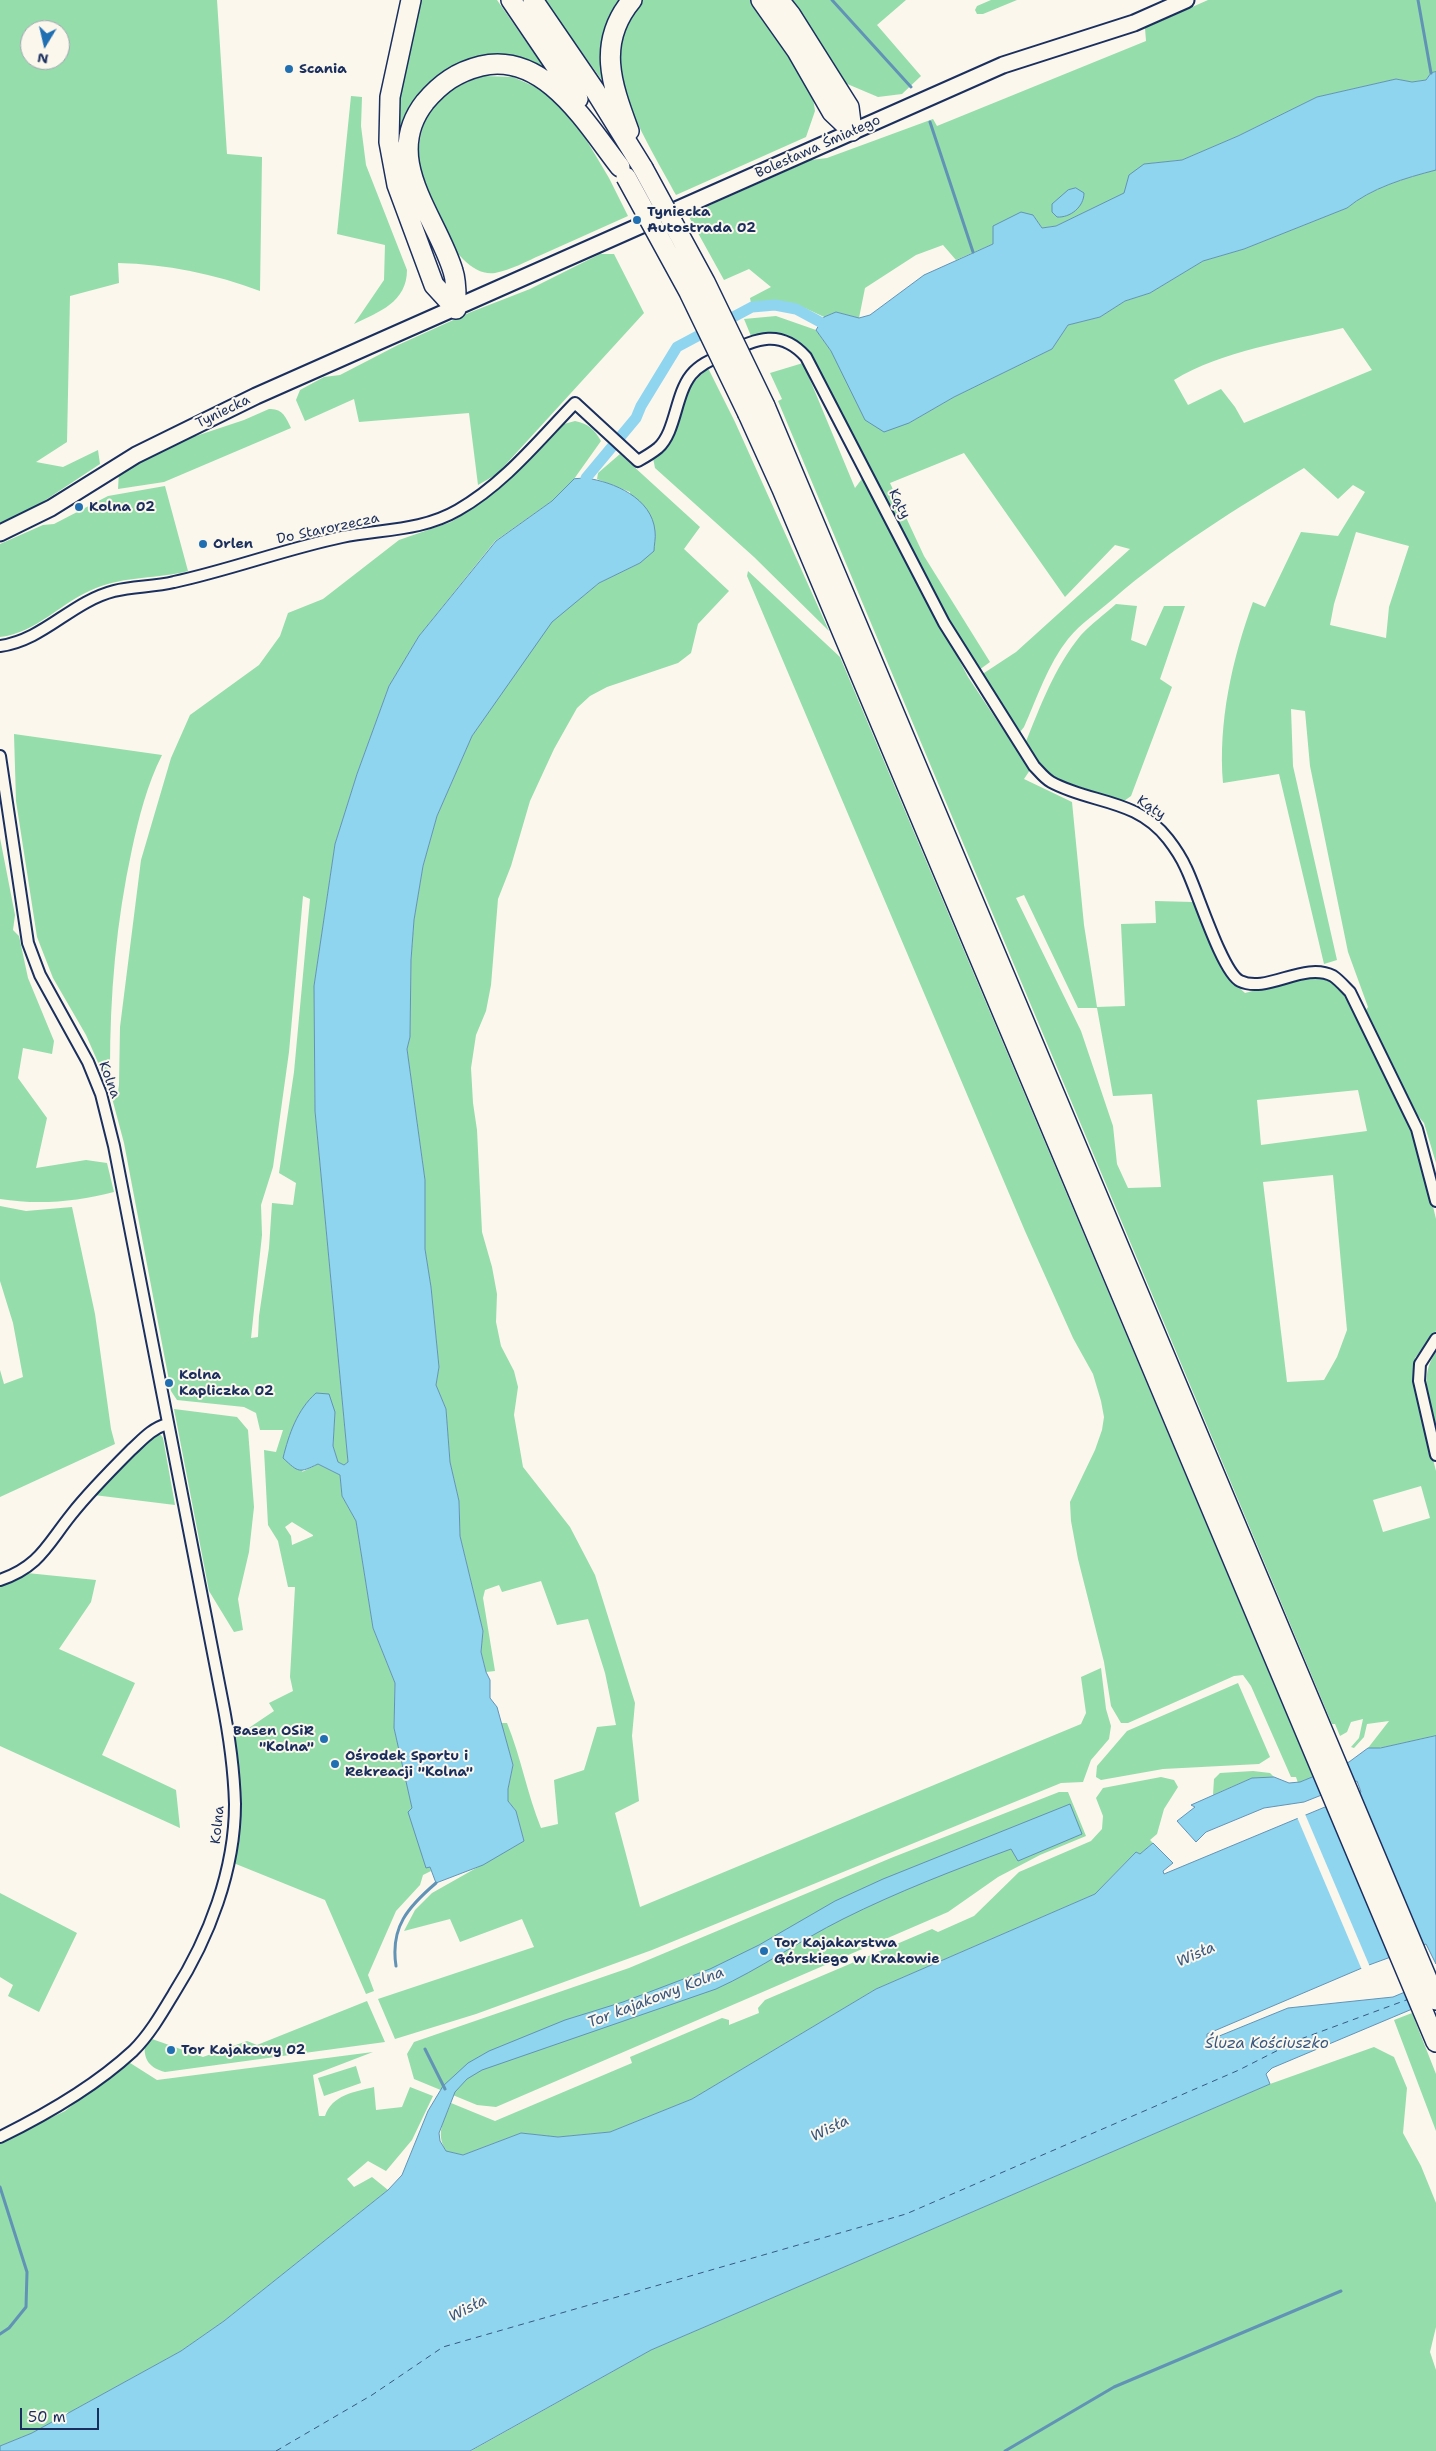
<!DOCTYPE html>
<html>
<head>
<meta charset="utf-8">
<style>
  body { margin:0 }
  #map { position:relative; width:1436px; height:2451px; overflow:hidden; background:#fbf7ec; font-family:"Shantell Sans",sans-serif }
  canvas { display:block }
  .north { position:absolute; left:20px; top:20px; width:50px; height:50px; box-sizing:border-box; background:#fbf7ec; border:1px solid #a1a7b3; border-radius:50%; rotate:189deg; font-size:14px; font-weight:700; line-height:20px; text-align:center; color:#1b2f5e }
  .north::after { content:''; display:block; margin:auto; width:18px; height:22px; background:#1f6fb2; clip-path:polygon(50% 0,100% 100%,50% 72%,0 100%) }
  .scale { position:absolute; left:20px; top:2408px; width:79px; height:22px; box-sizing:border-box; border:2px solid #1b2f5e; border-top:0; padding-left:6px; font-size:15px; line-height:18px; white-space:nowrap; color:#1b2f5e; -webkit-text-stroke:4px #fbf7ec; paint-order:stroke }
</style>
</head>
<body>
<div id="map">
<canvas width="1436" height="2451"></canvas>
<div class="north">N</div>
<div class="scale">50 m</div>
</div>
<script>
const c = document.querySelector('canvas').getContext('2d');
c.lineJoin = 'round';
function paint(path, color) { c.fillStyle = color; c.fill(path, 'evenodd'); }
function trace(path, color, width, dash) { c.strokeStyle = color; c.lineWidth = width; c.lineCap = dash ? 'butt' : 'round'; c.setLineDash(dash || []); c.stroke(path); }
function write(font, color, halo, rows, align = 'center') {
  c.font = font + ' "Shantell Sans",sans-serif'; c.lineWidth = 4; c.setLineDash([]); c.textBaseline = 'middle'; c.strokeStyle = halo; c.fillStyle = color; for (const [text, x, y, turn = 0] of rows) {
    c.save(); c.translate(x, y); c.rotate((+turn || 0) * Math.PI / 180); c.textAlign = isNaN(turn) ? turn : align; if (halo) c.strokeText(text, 0, 0); c.fillText(text, 0, 0); c.restore();
  }
}
paint(new Path2D(`
  M 0,0 L 217,0 L 227,154 L 262,157 L 260,291 C 215,274 166,264 118,263 L 119,283 L 70,296 L 67,442 L 36,462 L 63,467 L 98,450 L 100,464 L 38,505 L 0,523 ZM 30,30 L 60,30 L 60,60 L 30,60 Z
  M 417,0 L 497,0 L 548,73 L 490,60 L 407,123 L 428,236 C 415,206 401,177 396,145 C 390,108 410,38 417,0 Z
  M 544,0 L 625,0 L 609,90 Z
  M 642,0 L 752,0 L 759,6 L 816,95 L 813,98 L 815,111 L 806,137 L 676,195 C 650,145 582,47 642,0 Z
  M 787,0 L 906,0 L 877,25 L 921,76 L 902,94 L 878,97 L 845,83 L 826,59 Z
  M 991,0 L 1017,0 L 983,14 L 977,14 L 975,10 L 977,6 Z
  M 1208,0 L 1436,0 L 1436,72 L 1431,73 L 1426,80 L 1412,82 L 1396,79 L 1317,97 L 1238,136 L 1182,160 L 1144,164 L 1125,193 L 1056,226 L 1042,228 L 1033,215 L 993,244 L 956,260 L 943,245 L 916,255 L 865,288 L 859,318 L 836,312 L 824,317 C 794,302 784,299 751,303 L 750,298 L 771,287 L 749,269 L 724,280 L 688,215 L 811,160 L 827,158 L 933,119 L 937,126 L 1146,41 L 1145,28 Z
  M 484,76 L 513,77 L 547,92 L 571,114 L 609,178 L 628,216 C 599,229 570,242 541,255 C 527,261 511,270 495,273 C 454,279 421,189 419,158 C 418,145 421,132 425,120 C 435,96 461,83 484,76 Z
  M 351,96 L 362,97 L 361,126 L 366,165 L 407,270 C 407,302 379,312 354,324 L 384,280 L 385,245 L 337,234 Z
  M 1436,170 L 1436,1163 L 1424,1123 L 1413,1110 L 1366,1010 L 1368,1007 L 1348,952 L 1310,766 L 1305,711 L 1291,709 L 1293,766 L 1337,960 L 1324,964 L 1279,774 L 1223,783 C 1218,723 1232,659 1253,602 L 1265,607 L 1301,532 L 1338,536 L 1365,492 L 1353,485 L 1338,499 L 1304,468 C 1237,508 1172,548 1113,599 C 1098,612 1081,623 1068,639 C 1048,664 1037,698 1024,727 L 1020,732 L 1014,729 L 981,675 L 1016,652 L 1130,549 L 1115,545 L 1065,597 L 964,453 L 890,483 L 924,556 L 990,662 L 979,670 L 943,614 L 875,478 L 806,349 C 786,332 777,329 751,336 L 744,319 L 776,316 L 816,330 L 831,351 L 909,423 L 954,397 L 1052,349 L 1068,325 L 1100,317 L 1125,301 L 1150,293 L 1203,261 L 1244,249 L 1347,208 C 1371,188 1405,178 1436,170 ZM 1343,328 L 1372,370 L 1244,423 L 1235,407 L 1221,389 L 1188,405 L 1174,380 C 1221,351 1289,341 1343,328 ZM 1356,532 L 1409,546 L 1389,607 L 1386,638 L 1330,625 L 1334,604 Z
  M 600,254 L 614,254 L 644,313 L 497,474 L 478,485 L 469,413 L 359,422 L 354,399 L 305,421 L 296,400 L 300,390 L 324,377 L 340,375 L 398,345 L 471,312 L 530,289 Z
  M 803,363 L 855,488 L 864,476 L 968,677 L 1030,770 L 1024,779 L 1072,802 L 1084,925 L 1097,1007 L 1125,1006 L 1121,924 L 1156,923 L 1155,901 L 1193,902 L 1228,978 L 1245,993 C 1266,988 1316,969 1334,983 C 1339,986 1343,993 1347,997 L 1411,1127 L 1424,1169 L 1436,1219 L 1436,1331 L 1415,1358 L 1414,1384 L 1436,1471 L 1436,1736 L 1380,1748 L 1368,1748 L 1389,1721 L 1367,1724 L 1364,1737 L 1354,1748 L 1351,1747 L 1359,1738 L 1363,1719 L 1351,1722 L 1347,1732 L 1340,1736 L 1335,1724 L 1332,1724 L 778,401 L 782,399 L 770,373 ZM 1024,895 L 1078,1008 L 1097,1008 L 1113,1096 L 1152,1094 L 1161,1187 L 1128,1188 L 1117,1164 L 1113,1126 L 1081,1031 L 1016,898 ZM 1358,1090 L 1367,1131 L 1261,1145 L 1257,1100 ZM 1333,1175 L 1347,1330 L 1337,1357 L 1324,1380 L 1287,1382 L 1263,1182 ZM 1421,1486 L 1430,1518 L 1383,1532 L 1373,1500 Z
  M 708,368 L 735,422 L 829,631 L 754,557 L 655,468 L 653,458 L 667,444 L 677,425 L 685,397 L 693,383 Z
  M 269,409 C 282,408 286,417 291,428 L 164,482 L 118,489 L 119,472 L 194,433 L 196,436 L 244,420 Z
  M 575,421 C 589,424 594,429 601,441 L 574,479 L 552,501 L 495,541 L 419,636 L 389,686 L 357,774 L 335,844 L 314,986 L 315,1111 L 348,1462 L 344,1465 L 338,1462 L 333,1446 L 335,1412 L 302,1472 L 318,1464 L 340,1475 L 342,1496 L 356,1521 L 373,1628 L 395,1683 L 394,1728 L 426,1868 L 430,1866 L 431,1871 L 423,1875 L 420,1885 L 396,1911 L 368,1975 L 374,1991 L 366,1994 L 325,1900 L 231,1862 L 234,1738 L 274,1711 L 269,1703 L 293,1691 L 290,1677 L 295,1587 L 288,1587 L 278,1541 L 268,1525 L 264,1450 L 276,1452 L 283,1430 L 260,1430 L 256,1413 L 244,1407 L 177,1400 L 171,1391 L 124,1143 L 112,1098 L 118,1092 L 119,1085 L 120,1027 L 141,860 L 171,758 L 190,715 L 259,665 L 280,636 L 288,613 L 323,599 L 399,540 L 451,522 L 475,507 L 502,483 L 557,426 ZM 303,896 L 310,899 L 294,1072 L 279,1173 L 296,1183 L 293,1205 L 272,1203 L 269,1248 L 259,1316 L 258,1337 L 251,1338 L 262,1235 L 261,1205 L 273,1167 L 289,1052 ZM 292,1522 L 313,1535 L 313,1536 L 292,1545 L 291,1536 L 285,1527 Z
  M 620,454 L 700,527 L 684,549 L 729,591 L 698,624 L 691,653 L 678,663 L 607,687 L 590,696 L 577,708 L 554,749 L 530,801 L 511,866 L 498,899 L 491,985 L 486,1011 L 476,1035 L 471,1068 L 473,1103 L 477,1130 L 482,1232 L 492,1267 L 497,1294 L 496,1322 L 501,1346 L 514,1371 L 518,1387 L 514,1415 L 523,1467 L 570,1527 L 595,1575 L 635,1703 L 632,1736 L 639,1801 L 615,1813 L 640,1907 L 1081,1724 L 1086,1713 L 1081,1677 L 1101,1668 L 1106,1709 L 1111,1726 L 1109,1739 L 1091,1760 L 1083,1782 L 1061,1783 L 652,1950 L 476,2014 L 395,2039 L 378,1999 L 534,1947 L 522,1919 L 460,1942 L 450,1919 L 404,1931 L 415,1910 L 432,1893 L 524,1841 L 516,1811 L 508,1801 L 508,1789 L 513,1765 L 501,1723 L 507,1723 C 521,1757 527,1794 541,1828 L 558,1824 L 554,1780 L 584,1770 L 597,1727 L 616,1725 L 605,1673 L 588,1619 L 557,1625 L 541,1581 L 502,1592 L 499,1585 L 485,1590 L 483,1598 L 495,1671 L 486,1672 L 481,1652 L 483,1631 L 460,1536 L 459,1501 L 450,1462 L 446,1409 L 436,1385 L 439,1367 L 431,1287 L 425,1249 L 425,1180 L 407,1049 L 410,1037 L 411,960 L 414,920 L 423,866 L 437,816 L 472,736 L 551,622 L 599,583 L 640,563 L 630,492 L 597,479 L 598,473 Z
  M 165,486 L 188,571 C 158,579 125,576 96,588 C 62,601 37,633 0,637 L 0,544 L 43,525 L 54,524 L 108,496 Z
  M 748,571 L 840,657 L 1313,1777 L 1298,1783 L 1296,1777 L 1291,1777 L 1251,1686 L 1243,1675 L 1234,1676 L 1128,1723 L 1121,1723 L 1111,1706 L 1104,1662 L 1078,1559 L 1071,1521 L 1070,1502 L 1095,1450 L 1102,1430 L 1104,1417 L 1101,1401 L 1093,1374 L 1073,1338 L 1025,1231 L 747,576 Z
  M 1116,604 L 1137,606 L 1131,640 L 1146,646 L 1164,606 L 1185,606 L 1160,679 L 1172,687 L 1131,796 L 1124,801 L 1055,779 L 1039,765 L 1025,744 C 1041,705 1054,668 1081,635 C 1091,624 1105,614 1116,604 Z
  M 14,734 L 162,755 C 147,785 139,817 132,849 C 116,923 110,994 110,1069 L 107,1083 L 86,1035 L 53,978 L 37,937 L 16,801 Z
  M 0,838 L 15,915 L 13,930 L 19,936 L 28,978 L 54,1041 L 52,1054 L 23,1048 L 18,1078 L 47,1118 L 36,1168 L 86,1160 L 107,1163 L 114,1192 C 76,1202 38,1205 0,1199 Z
  M 0,1206 L 26,1211 L 72,1207 L 95,1314 L 111,1429 L 115,1444 L 0,1497 L 0,1370 L 4,1384 L 23,1377 L 13,1323 L 0,1281 Z
  M 1436,1352 L 1436,1431 C 1430,1404 1418,1377 1436,1352 Z
  M 174,1409 L 237,1417 L 248,1430 L 254,1507 L 249,1552 L 238,1599 L 243,1630 L 234,1632 L 209,1591 Z
  M 156,1434 L 161,1435 L 163,1438 L 175,1505 L 94,1495 L 121,1465 Z
  M 27,1573 L 96,1580 L 91,1602 L 59,1649 L 135,1683 L 102,1755 L 176,1790 L 180,1828 L 0,1746 L 0,1586 Z
  M 1238,1683 L 1270,1757 L 1259,1764 L 1163,1769 L 1101,1780 L 1096,1777 L 1097,1766 L 1127,1731 Z
  M 1253,1771 L 1270,1773 L 1274,1777 L 1252,1778 L 1213,1795 L 1214,1779 L 1220,1773 Z
  M 1161,1777 L 1174,1780 L 1178,1787 L 1164,1809 L 1157,1834 L 1150,1840 L 1153,1843 L 1140,1854 L 1136,1852 L 1095,1894 L 876,1989 L 692,2099 L 610,2132 L 558,2137 L 521,2133 L 463,2155 L 446,2151 C 435,2132 444,2122 451,2103 L 495,2121 L 632,2063 L 630,2057 L 722,2018 L 729,2020 L 729,2025 L 759,2013 L 758,2008 L 765,2000 L 932,1929 L 938,1932 L 974,1916 L 1019,1872 L 1091,1841 L 1102,1829 L 1103,1816 L 1096,1798 L 1103,1788 Z
  M 1059,1792 L 1068,1792 L 1086,1836 L 1040,1855 L 998,1877 L 948,1912 L 496,2107 L 477,2105 L 414,2079 L 407,2054 L 414,2042 L 629,1968 L 891,1858 Z
  M 0,1893 L 77,1933 L 39,2012 L 8,1996 L 13,1985 L 0,1977 Z
  M 367,2001 L 385,2042 L 165,2072 C 150,2068 143,2060 145,2044 L 152,2039 L 203,2057 L 247,2041 L 257,2045 Z
  M 1412,2013 L 1436,2074 L 1436,2131 L 1394,2020 Z
  M 1374,2047 L 1394,2057 L 1407,2088 L 1403,2133 L 1421,2166 L 1436,2203 L 1436,2327 L 1430,2352 L 1436,2370 L 1436,2451 L 471,2451 L 651,2350 L 1270,2084 Z
  M 373,2052 L 313,2075 L 319,2116 L 325,2116 C 332,2095 354,2092 374,2087 L 376,2110 L 402,2107 L 410,2087 L 433,2096 L 412,2140 L 386,2171 L 368,2161 L 347,2179 L 354,2187 L 372,2177 L 388,2190 L 224,2321 L 181,2351 L 32,2433 L 0,2446 L 0,2142 L 65,2111 L 127,2061 L 157,2080 Z
  M 356,2066 L 361,2083 L 324,2096 L 318,2078 Z`), '#95ddab');
const water = new Path2D(`
  M 1436,72 L 1436,170 C 1405,178 1371,188 1347,208 L 1244,249 L 1203,261 L 1150,293 L 1125,301 L 1100,317 L 1068,325 L 1052,349 L 954,397 L 909,423 L 884,432 L 865,420 L 831,351 L 816,330 L 824,317 L 836,312 L 859,318 L 870,315 L 924,275 L 993,244 L 993,226 L 1021,212 L 1033,215 L 1042,228 L 1056,226 L 1124,193 L 1129,175 L 1144,164 L 1182,160 L 1238,136 L 1317,97 L 1396,79 L 1412,82 L 1426,80 L 1431,73 Z
  M 1076,188 L 1084,193 C 1084,207 1070,218 1057,217 L 1052,212 L 1052,204 L 1068,190 Z
  M 586,478 C 614,482 652,498 655,531 C 656,538 654,545 654,551 L 640,563 L 599,583 L 552,622 L 472,736 L 437,816 L 423,866 L 414,920 L 411,960 L 410,1037 L 407,1049 L 425,1180 L 425,1249 L 431,1287 L 439,1367 L 436,1385 L 446,1409 L 450,1462 L 459,1501 L 460,1536 L 483,1631 L 481,1652 L 486,1672 L 490,1680 L 490,1698 L 497,1707 L 513,1765 L 508,1789 L 508,1801 L 516,1811 L 524,1841 L 483,1865 L 436,1883 L 430,1867 L 426,1868 L 408,1812 L 412,1808 L 394,1728 L 395,1683 L 373,1628 L 356,1521 L 342,1496 L 340,1475 L 318,1464 C 299,1473 299,1473 283,1458 C 289,1434 297,1410 316,1393 L 329,1394 L 335,1412 L 333,1446 L 338,1462 L 344,1465 L 348,1462 L 315,1111 L 314,986 L 335,844 L 357,774 L 389,686 L 419,636 L 496,541 L 552,501 L 574,479 Z
  M 1436,1736 L 1436,1964 L 1426,1944 L 1369,1965 L 1207,2034 L 1207,2041 L 1288,2008 L 1393,1997 L 1436,1979 L 1436,1999 L 1272,2068 L 1266,2074 L 1270,2084 L 651,2350 L 470,2451 L 0,2451 L 0,2446 L 32,2433 L 181,2351 L 224,2321 L 388,2190 L 402,2175 L 428,2111 L 443,2086 L 468,2063 L 489,2051 L 565,2020 L 623,2002 L 710,1969 L 759,1945 L 835,1901 L 883,1879 L 1070,1804 L 1082,1834 L 1018,1861 L 1011,1849 C 954,1870 897,1892 843,1919 C 799,1941 760,1969 716,1989 L 482,2070 L 467,2079 L 455,2092 L 439,2133 L 440,2141 L 446,2151 L 463,2155 L 521,2133 L 558,2137 L 610,2132 L 692,2099 L 876,1989 L 1095,1894 L 1136,1852 L 1140,1854 L 1153,1843 L 1173,1863 L 1163,1871 L 1164,1874 L 1361,1792 L 1357,1781 L 1304,1802 L 1264,1808 L 1206,1832 L 1196,1842 L 1177,1821 L 1195,1807 L 1191,1805 L 1252,1778 L 1274,1777 L 1289,1783 L 1300,1782 L 1349,1762 L 1368,1748 L 1380,1748 Z`);
paint(water, '#8fd5f0');
trace(water, '#6193b6', 1);
paint(new Path2D(`
  M 1305,1814 L 1370,1967 L 1362,1970 L 1297,1817 Z`), '#fbf7ec');
trace(new Path2D(`
  M 832,0 L 911,87
  M 1418,0 L 1431,73
  M 930,122 L 973,252
  M 396,1966 C 390,1927 408,1907 436,1883
  M 425,2049 L 445,2089
  M 0,2187 L 27,2272 L 26,2307 L 9,2328 L 0,2334
  M 1005,2451 L 1114,2387 L 1341,2291`), '#6193b6', 3);
trace(new Path2D(`
  M 586,478 L 636,418 L 641,406 L 677,347 L 752,307 L 775,305 L 796,309 L 822,323`), '#8fd5f0', 11);
trace(new Path2D(`
  M 276,2451 L 372,2395 L 443,2347 L 906,2214 L 1239,2070 L 1298,2040 L 1409,1999`), '#385882', 1, [6, 5]);
const street = new Path2D(`
  M 0,646 C 44,640 71,602 114,591 C 134,586 154,587 174,582 C 230,570 285,549 342,537 C 382,529 422,531 458,510 C 504,484 539,440 575,403 L 638,461 C 645,457 652,453 658,448 C 676,432 675,395 691,375 C 700,364 713,359 726,353 C 757,339 780,328 806,357 L 944,623 L 1034,766 C 1039,771 1044,778 1051,782 C 1091,804 1136,798 1168,839 C 1175,848 1182,859 1186,868 C 1197,890 1222,972 1240,981 C 1267,994 1304,961 1333,976 C 1339,980 1345,987 1350,992 L 1417,1129 L 1436,1201
  M 0,756 L 28,943 L 40,975 L 88,1062 L 101,1094 L 114,1146 L 222,1699 C 229,1734 234,1769 235,1804 C 235,1870 209,1938 174,1993 C 162,2013 150,2034 133,2051 C 94,2087 47,2114 0,2137
  M 1436,1339 L 1420,1364 L 1419,1381 L 1436,1455
  M 0,1580 C 39,1567 47,1545 71,1515 C 89,1492 110,1471 131,1450 C 143,1439 151,1429 167,1424`);
const secondary = new Path2D(`
  M 0,533 L 51,508 L 136,455 L 256,396 L 1003,65 L 1134,23 L 1186,0`);
const highway = new Path2D(`
  M 411,0 L 390,97 L 389,142 L 397,185 L 434,285 L 456,309
  M 511,0 L 578,99
  M 533,0 L 594,89 L 643,168
  M 761,0 L 797,51 L 832,112 L 852,131
  M 779,0 L 791,15 L 849,107 L 852,131
  M 629,131 C 612,85 596,43 632,0
  M 456,309 C 456,297 457,283 453,271 C 437,217 380,159 425,102 C 441,83 457,72 481,66 C 545,51 587,125 620,167
  M 765,406 L 1436,2000
  M 748,414 L 782,489 L 1436,2042`);
trace(street, '#1b2f5e', 14);
trace(secondary, '#1b2f5e', 19);
trace(highway, '#1b2f5e', 22);
trace(street, '#fbf7ec', 10);
trace(secondary, '#fbf7ec', 15);
trace(highway, '#fbf7ec', 19);
const highwayBridge = new Path2D(`
  M 643,168 L 705,282 L 765,406
  M 626,177 L 689,292 L 748,414`);
trace(highwayBridge, '#1b2f5e', 22, []);
trace(highwayBridge, '#fbf7ec', 19);
for (const [x, y, r, color] of [
  [289,69,5,"#1f6fb2"],
  [637,220,5,"#1f6fb2"],
  [79,507,5,"#1f6fb2"],
  [203,544,5,"#1f6fb2"],
  [169,1383,5,"#1f6fb2"],
  [324,1739,5,"#1f6fb2"],
  [335,1764,5,"#1f6fb2"],
  [764,1951,5,"#1f6fb2"],
  [171,2050,5,"#1f6fb2"]
]) { const dot = new Path2D(); dot.arc(x, y, r, 0, 2 * Math.PI); c.fillStyle = color; c.fill(dot); trace(dot, '#fbf7ec', 2); }
write('bold 14px', '#1b2f5e', '#fbf7ec', [
  ["Scania",299,69],
  ["Tyniecka",647,212],
  ["Autostrada 02",647,228],
  ["Kolna 02",89,507],
  ["Orlen",213,544],
  ["Kolna",179,1375],
  ["Kapliczka 02",179,1391],
  ["Basen OSiR",314,1731,"right"],
  ["\"Kolna\"",314,1747,"right"],
  ["Ośrodek Sportu i",345,1756],
  ["Rekreacji \"Kolna\"",345,1772],
  ["Tor Kajakarstwa",774,1943],
  ["Górskiego w Krakowie",774,1959],
  ["Tor Kajakowy 02",181,2050]
], 'left');
write('14px', '#1b2f5e', '#fbf7ec', [
  ["Bolesława Śmiałego",818,147,-24],
  ["Tyniecka",223,412,-26],
  ["Kąty",899,504,63],
  ["Do Starorzecza",328,529,-12],
  ["Kąty",1151,808,33],
  ["Kolna",109,1080,70],
  ["Kolna",218,1825,-84]
]);
write('italic 15px', '#385882', '#fbf7ec', [
  ["Wisła",1196,1955,-24],
  ["Tor kajakowy Kolna",656,1998,-21],
  ["Śluza Kościuszko",1267,2044],
  ["Wisła",830,2129,-26],
  ["Wisła",468,2309,-27]
]);
</script>
</body>
</html>
